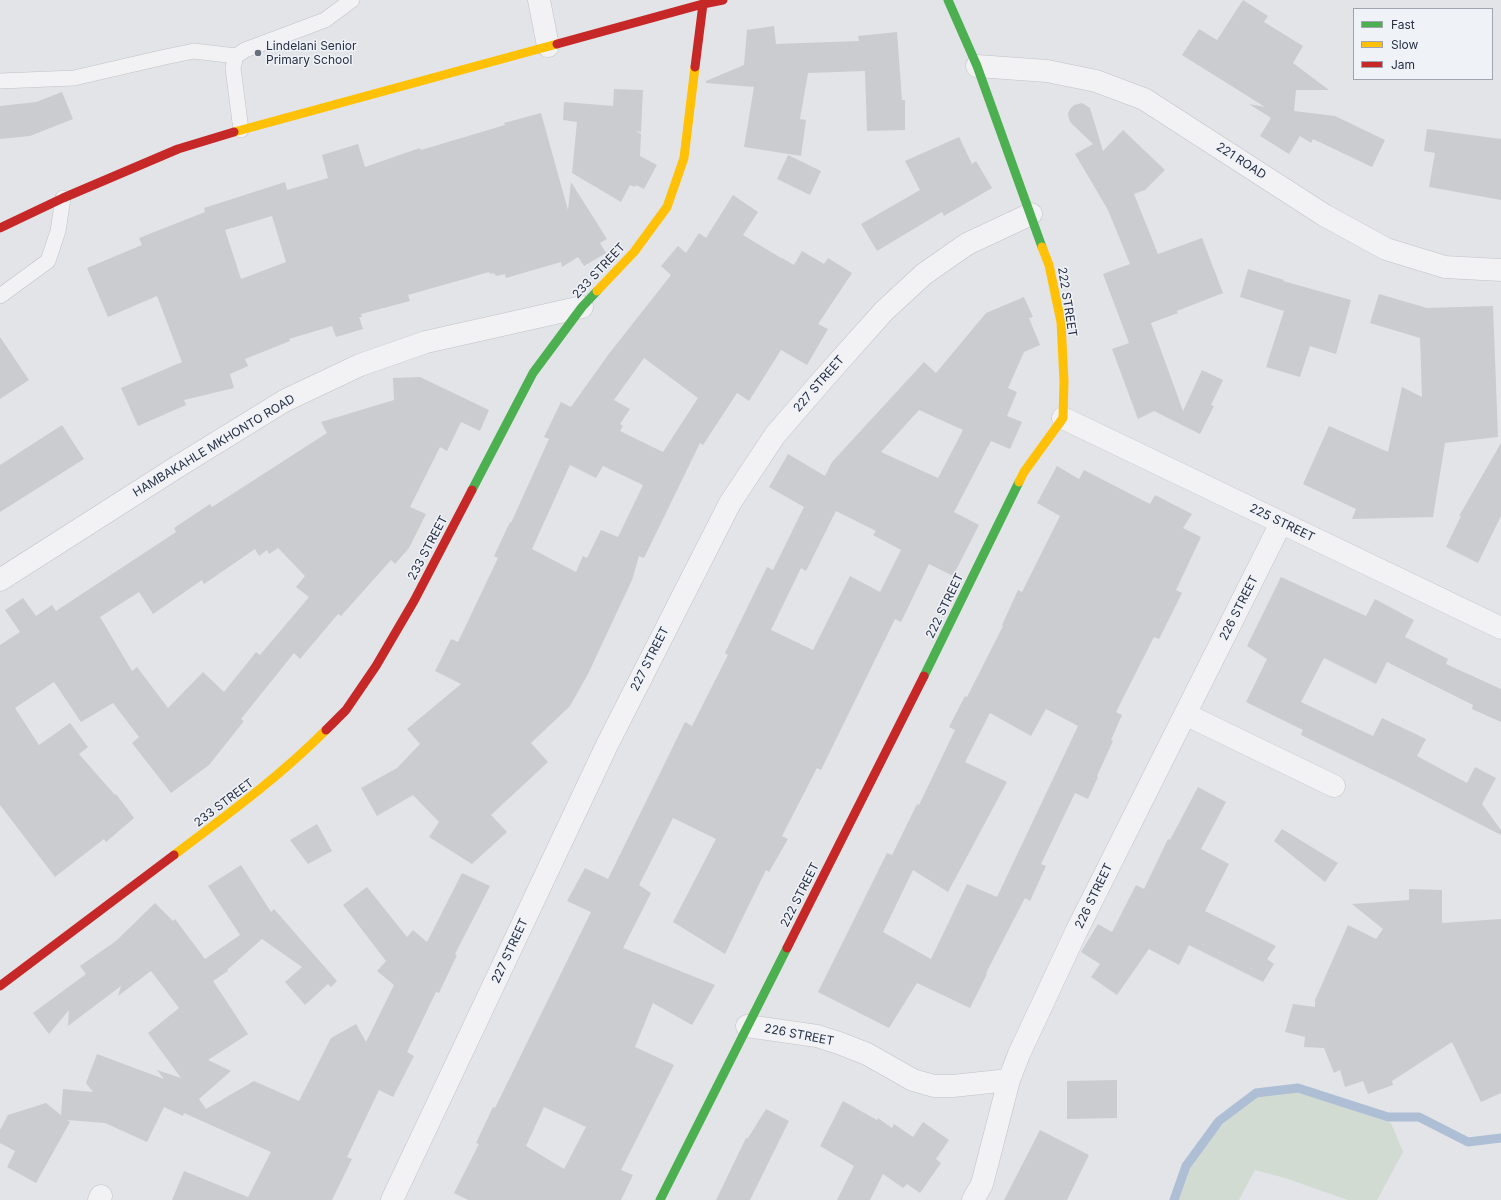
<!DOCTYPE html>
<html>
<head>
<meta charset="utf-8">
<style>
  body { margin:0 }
  #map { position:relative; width:1501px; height:1200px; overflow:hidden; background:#e2e4e8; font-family:Inter,sans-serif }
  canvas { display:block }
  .legend { position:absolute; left:1353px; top:8px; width:140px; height:72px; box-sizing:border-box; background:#eff2f7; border:1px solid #9fa4af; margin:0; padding:5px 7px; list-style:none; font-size:12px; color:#273043 }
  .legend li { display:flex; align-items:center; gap:8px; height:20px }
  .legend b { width:20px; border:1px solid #9fa4af }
</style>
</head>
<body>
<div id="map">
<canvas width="1501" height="1200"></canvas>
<ul class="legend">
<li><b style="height:5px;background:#4caf50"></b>Fast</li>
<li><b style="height:5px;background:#ffc107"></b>Slow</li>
<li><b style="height:5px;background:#c62828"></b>Jam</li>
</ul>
</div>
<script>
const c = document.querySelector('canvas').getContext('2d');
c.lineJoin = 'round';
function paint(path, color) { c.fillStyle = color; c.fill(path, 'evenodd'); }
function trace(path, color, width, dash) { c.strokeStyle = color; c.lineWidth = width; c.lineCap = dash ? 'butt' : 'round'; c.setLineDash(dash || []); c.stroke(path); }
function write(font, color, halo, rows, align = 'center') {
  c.font = font + ' Inter,sans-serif'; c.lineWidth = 3; c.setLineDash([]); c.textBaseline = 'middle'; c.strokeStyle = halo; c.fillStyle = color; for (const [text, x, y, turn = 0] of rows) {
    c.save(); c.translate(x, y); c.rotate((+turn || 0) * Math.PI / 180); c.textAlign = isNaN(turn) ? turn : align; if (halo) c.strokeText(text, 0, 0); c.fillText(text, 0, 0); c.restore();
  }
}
paint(new Path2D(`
  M 1291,1089 L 1391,1123 L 1403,1152 L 1377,1200 L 1348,1200 L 1285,1178 L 1255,1170 L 1239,1200 L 1174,1200 L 1181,1180 L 1202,1145 L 1253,1095 Z`), '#d2dbd2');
trace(new Path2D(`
  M 1174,1200 L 1186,1166 L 1219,1121 L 1256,1093 L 1298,1088 L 1388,1117 L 1419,1117 L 1468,1142 L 1501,1138`), '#aebfd5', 9);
paint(new Path2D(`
  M 1243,0 L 1268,16 L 1264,22 L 1303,46 L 1293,63 L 1329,90 L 1296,90 L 1294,111 L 1335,116 L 1385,140 L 1372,167 L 1313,139 L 1311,143 L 1300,136 L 1289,154 L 1260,136 L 1271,118 L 1249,104 L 1265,107 L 1182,55 L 1199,29 L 1217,40 Z
  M 774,26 L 776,44 L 859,41 L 858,36 L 897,32 L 902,100 L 905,100 L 905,130 L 867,131 L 865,71 L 808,73 L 800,119 L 806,120 L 801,156 L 744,147 L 754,87 L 706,83 L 706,81 L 744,65 L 747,30 Z
  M 614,89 L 643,90 L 641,132 L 636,131 L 641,134 L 640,156 L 657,165 L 644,189 L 636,185 L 635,187 L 630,185 L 621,202 L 572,173 L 577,122 L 563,120 L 564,102 L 613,106 Z
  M 62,92 L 73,119 L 30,136 L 0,139 L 0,106 L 36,102 Z
  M 1082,103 L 1090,108 L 1103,151 L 1123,130 L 1165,170 L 1145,190 L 1134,194 L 1158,254 L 1202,238 L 1223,293 L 1177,311 L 1178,313 L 1151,323 L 1183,411 L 1202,370 L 1223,380 L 1211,405 L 1214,406 L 1200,434 L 1154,411 L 1138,419 L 1112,349 L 1129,343 L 1103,274 L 1130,264 L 1108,210 L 1075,154 L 1093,144 L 1071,123 L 1069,119 L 1068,114 L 1070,109 L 1074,105 Z
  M 541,113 L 568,210 L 571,182 L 607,239 L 600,243 L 606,253 L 584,266 L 578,257 L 562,267 L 561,262 L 506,278 L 505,274 L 496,276 L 494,273 L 490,274 L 489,272 L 408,295 L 410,301 L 361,314 L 362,317 L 359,317 L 363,329 L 336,337 L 332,326 L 289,339 L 290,341 L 245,359 L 248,366 L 230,374 L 234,388 L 184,400 L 186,405 L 138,426 L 121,388 L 182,362 L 157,296 L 108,317 L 87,268 L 142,245 L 139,238 L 205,212 L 204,208 L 285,182 L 287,190 L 328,178 L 322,155 L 358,144 L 365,167 L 420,148 L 421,150 L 505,125 L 504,123 ZM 272,216 L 286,262 L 241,279 L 225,230 Z
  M 1427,129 L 1501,139 L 1501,200 L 1429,187 L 1435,153 L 1424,151 Z
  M 959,137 L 972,164 L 976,161 L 992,188 L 944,216 L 942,212 L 877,251 L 861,224 L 920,190 L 905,161 Z
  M 788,155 L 821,171 L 810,195 L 777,179 Z
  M 733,195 L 758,212 L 743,235 L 781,258 L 781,259 L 782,258 L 794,265 L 802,251 L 824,264 L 828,258 L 852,273 L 818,324 L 828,329 L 807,365 L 781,350 L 749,401 L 737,393 L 703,445 L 700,443 L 644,558 L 639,556 L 632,580 L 588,674 L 570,706 L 531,743 L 548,762 L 491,815 L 507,832 L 472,864 L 429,837 L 439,822 L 413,795 L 377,816 L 361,788 L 397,768 L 420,744 L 407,729 L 461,684 L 435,671 L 451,639 L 458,642 L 498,558 L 494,556 L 510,522 L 511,523 L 549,439 L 544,437 L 561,402 L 571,407 L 608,355 L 671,275 L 661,266 L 678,246 L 686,253 L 699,233 L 706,238 ZM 644,358 L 698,398 L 663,452 L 620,431 L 623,426 L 620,424 L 630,409 L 614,400 ZM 570,465 L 596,478 L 603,466 L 643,485 L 618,537 L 601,530 L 587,558 L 583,556 L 576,572 L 532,549 Z
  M 1248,269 L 1284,280 L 1283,281 L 1351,300 L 1336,354 L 1310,346 L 1300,377 L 1266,367 L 1284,311 L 1240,297 Z
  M 1379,294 L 1427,308 L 1493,306 L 1498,437 L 1445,443 L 1433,517 L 1352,519 L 1356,509 L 1303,484 L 1329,426 L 1388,452 L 1402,387 L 1422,397 L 1420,338 L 1370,323 Z
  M 1024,297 L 1033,317 L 1029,318 L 1040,345 L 1024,352 L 1008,388 L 1017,392 L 1007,416 L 1022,422 L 1010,449 L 991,441 L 954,512 L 979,525 L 953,576 L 929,564 L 901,622 L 895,619 L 821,770 L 817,768 L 782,836 L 788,839 L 769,872 L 766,870 L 725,954 L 673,922 L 716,839 L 673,818 L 639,885 L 651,893 L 623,948 L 715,985 L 692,1025 L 653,1003 L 635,1047 L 674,1065 L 621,1170 L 633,1175 L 621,1200 L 468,1200 L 454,1193 L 479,1144 L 476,1143 L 493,1107 L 495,1108 L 591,912 L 567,901 L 585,868 L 608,879 L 685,722 L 692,726 L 728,655 L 725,653 L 767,567 L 773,570 L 804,507 L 769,487 L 788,454 L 825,476 L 832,462 L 924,362 L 936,373 L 986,313 ZM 919,410 L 963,430 L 938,478 L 881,452 ZM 836,511 L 876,531 L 873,535 L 901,550 L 880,592 L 850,576 L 813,650 L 771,630 L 801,568 L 806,571 ZM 544,1107 L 586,1127 L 564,1169 L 526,1146 Z
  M 0,337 L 29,380 L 0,399 Z
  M 420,377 L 489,410 L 480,431 L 461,422 L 447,451 L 440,447 L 410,507 L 426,514 L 409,548 L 395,564 L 391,560 L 341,616 L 338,614 L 300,659 L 294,653 L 241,719 L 244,721 L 209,765 L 171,793 L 132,743 L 139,737 L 113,703 L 81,722 L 54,682 L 15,708 L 39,745 L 70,723 L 88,747 L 79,754 L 115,795 L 116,794 L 134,818 L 106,842 L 104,839 L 55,877 L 0,805 L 0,645 L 20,632 L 5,610 L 23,598 L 36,616 L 52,605 L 56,611 L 176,532 L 174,528 L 210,504 L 212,507 L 327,433 L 321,422 L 394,400 L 393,378 ZM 278,548 L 305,576 L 296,587 L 309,597 L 260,655 L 256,652 L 224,692 L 203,672 L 168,708 L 137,667 L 132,671 L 100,617 L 139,592 L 153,614 L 202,580 L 204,584 L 255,549 L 259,556 L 267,550 L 269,554 Z
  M 62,425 L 84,459 L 0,512 L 0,465 Z
  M 1501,443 L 1501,516 L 1478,563 L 1446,547 L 1461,516 L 1459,516 Z
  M 1057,466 L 1079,479 L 1084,470 L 1150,504 L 1155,495 L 1192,514 L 1183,528 L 1201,537 L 1176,590 L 1182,593 L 1159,639 L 1154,637 L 1116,712 L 1122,715 L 1111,740 L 1113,741 L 1097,776 L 1098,777 L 1088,799 L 1075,793 L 1041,864 L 1046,866 L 1030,901 L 1025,898 L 986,973 L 987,974 L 970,1008 L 917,983 L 889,1028 L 818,992 L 887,853 L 892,855 L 917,804 L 919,805 L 955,730 L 949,727 L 965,696 L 967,697 L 1003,626 L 1002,625 L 1018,590 L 1022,592 L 1060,516 L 1037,503 ZM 1046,709 L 1078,726 L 997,897 L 967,884 L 931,959 L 883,932 L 913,870 L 948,892 L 1007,782 L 965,762 L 990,713 L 1031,736 Z
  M 1281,577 L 1366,616 L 1375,599 L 1414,620 L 1405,637 L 1448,659 L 1446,664 L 1501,689 L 1501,722 L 1472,709 L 1473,705 L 1387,662 L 1376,684 L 1324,658 L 1301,702 L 1373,736 L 1382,718 L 1426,739 L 1417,756 L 1467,783 L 1475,767 L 1496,778 L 1482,804 L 1501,830 L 1501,835 L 1400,783 L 1301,735 L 1303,730 L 1246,702 L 1267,659 L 1247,646 Z
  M 1198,787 L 1226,802 L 1201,849 L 1229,864 L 1205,911 L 1276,946 L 1267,959 L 1274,964 L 1263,982 L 1189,945 L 1179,965 L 1149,949 L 1117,995 L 1091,977 L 1100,964 L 1081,952 L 1098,924 L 1112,932 L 1136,885 L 1144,889 L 1168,839 L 1170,840 Z
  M 317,824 L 332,851 L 308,864 L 290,840 Z
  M 1282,829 L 1338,863 L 1325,882 L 1274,841 Z
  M 241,865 L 271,912 L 274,909 L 337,981 L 331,987 L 328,984 L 305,1005 L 285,982 L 302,967 L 262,939 L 227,970 L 228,971 L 213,981 L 248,1034 L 208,1060 L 231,1071 L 199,1099 L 206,1109 L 254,1081 L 299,1101 L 331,1038 L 356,1024 L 366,1042 L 394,985 L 377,971 L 386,961 L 343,905 L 367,887 L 407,937 L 413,930 L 427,942 L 462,873 L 490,886 L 455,954 L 457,955 L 439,993 L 436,992 L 407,1052 L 414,1056 L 393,1097 L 379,1090 L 347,1157 L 352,1159 L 332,1200 L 172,1200 L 184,1171 L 248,1197 L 271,1152 L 184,1113 L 183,1116 L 164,1107 L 147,1142 L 105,1123 L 67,1120 L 70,1122 L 36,1183 L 7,1167 L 15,1151 L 0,1143 L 0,1130 L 8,1115 L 46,1103 L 61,1115 L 63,1089 L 93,1092 L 86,1083 L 97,1054 L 164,1079 L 157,1070 L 181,1078 L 148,1033 L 179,1008 L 151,971 L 118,996 L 121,986 L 68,1026 L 69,1010 L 49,1034 L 33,1013 L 86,974 L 80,966 L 116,941 L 155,903 L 173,921 L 175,919 L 205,959 L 240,935 L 208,886 Z
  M 1409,889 L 1442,890 L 1442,923 L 1501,919 L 1501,1093 L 1481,1102 L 1452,1042 L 1392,1081 L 1393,1085 L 1368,1094 L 1363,1081 L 1345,1087 L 1340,1070 L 1334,1073 L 1324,1048 L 1304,1047 L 1305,1037 L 1285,1032 L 1293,1004 L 1315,1007 L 1315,1000 L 1348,925 L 1376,939 L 1383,929 L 1352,904 L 1409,900 Z
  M 1117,1080 L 1117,1118 L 1067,1119 L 1067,1081 Z
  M 843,1101 L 877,1120 L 878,1118 L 892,1128 L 894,1124 L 913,1137 L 923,1122 L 949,1140 L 936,1159 L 941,1163 L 920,1193 L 907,1184 L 903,1188 L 883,1174 L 870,1200 L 837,1200 L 854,1166 L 820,1146 Z
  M 766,1109 L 789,1121 L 750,1200 L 716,1200 L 746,1138 L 748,1138 Z
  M 1040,1130 L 1089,1155 L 1067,1200 L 1004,1200 Z`), '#caccd0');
const lane = new Path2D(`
  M 0,81 L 74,78 L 165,57 L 194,51 L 236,56
  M 241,130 L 233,68 L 236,56 L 245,50 L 325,20 L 352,0
  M 0,296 L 48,261 L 58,231 L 63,198`);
const street = new Path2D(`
  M 539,0 L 548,46
  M 977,66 L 1047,71 L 1096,81 L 1144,99 L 1324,215 L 1386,249 L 1445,267 L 1501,270
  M 1063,418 L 1501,628
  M 0,580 L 177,467 L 284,401 L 360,365 L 426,342 L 582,307
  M 1185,714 L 1334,786
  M 747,1026 L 817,1036 L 839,1043 L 867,1054 L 913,1080 L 934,1086 L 953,1086 L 1009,1080
  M 99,1200 L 101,1196
  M 392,1200 L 607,745 L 730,503 L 775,435 L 826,376 L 884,311 L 924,274 L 967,244 L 1031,214
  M 973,1200 L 982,1184 L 1009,1080 L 1019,1054 L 1076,932 L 1281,523`);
trace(lane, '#c0c2c6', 16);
trace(street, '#c0c2c6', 23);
trace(lane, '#f2f2f4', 15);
trace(street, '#f2f2f4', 22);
trace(new Path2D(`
  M 948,0 L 977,66 L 1042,247
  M 472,490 L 533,373 L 582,307 L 597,291
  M 924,676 L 1019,482
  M 660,1200 L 787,948`), '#4caf50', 9);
trace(new Path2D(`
  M 234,132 L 557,44
  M 597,291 L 634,252 L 667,207 L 684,158 L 695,67
  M 1019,482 L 1024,472 L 1063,418 L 1064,381 L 1061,322 L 1049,265 L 1042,247
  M 174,855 C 227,815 278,778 326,730`), '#ffc107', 9);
trace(new Path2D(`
  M 557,44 L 703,4 L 723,0
  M 695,67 L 703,4
  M 0,228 L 63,198 L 178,149 L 234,132
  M 326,730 L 346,710 L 376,666 L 414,601 L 472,490
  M 787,948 L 924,676
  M 0,986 L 174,855`), '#c62828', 9);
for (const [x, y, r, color] of [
  [258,53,4,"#686f7d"]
]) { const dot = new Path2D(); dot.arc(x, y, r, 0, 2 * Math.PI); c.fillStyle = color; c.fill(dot); trace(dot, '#eff2f7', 1.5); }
write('12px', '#273043', '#eff2f7', [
  ["Lindelani Senior",266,46],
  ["Primary School",266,60]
], 'left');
write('12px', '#273043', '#eff2f7', [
  ["221 ROAD",1241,161,33],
  ["233 STREET",599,271,-47],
  ["222 STREET",1067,302,81],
  ["227 STREET",819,384,-49],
  ["HAMBAKAHLE MKHONTO ROAD",214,446,-31],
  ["225 STREET",1282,523,26],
  ["233 STREET",428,548,-62],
  ["222 STREET",945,606,-64],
  ["226 STREET",1239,608,-63],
  ["227 STREET",650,659,-63],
  ["233 STREET",224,803,-37],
  ["222 STREET",800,895,-63],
  ["226 STREET",1094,896,-64],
  ["227 STREET",510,951,-65],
  ["226 STREET",799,1035,11]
]);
</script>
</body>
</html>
